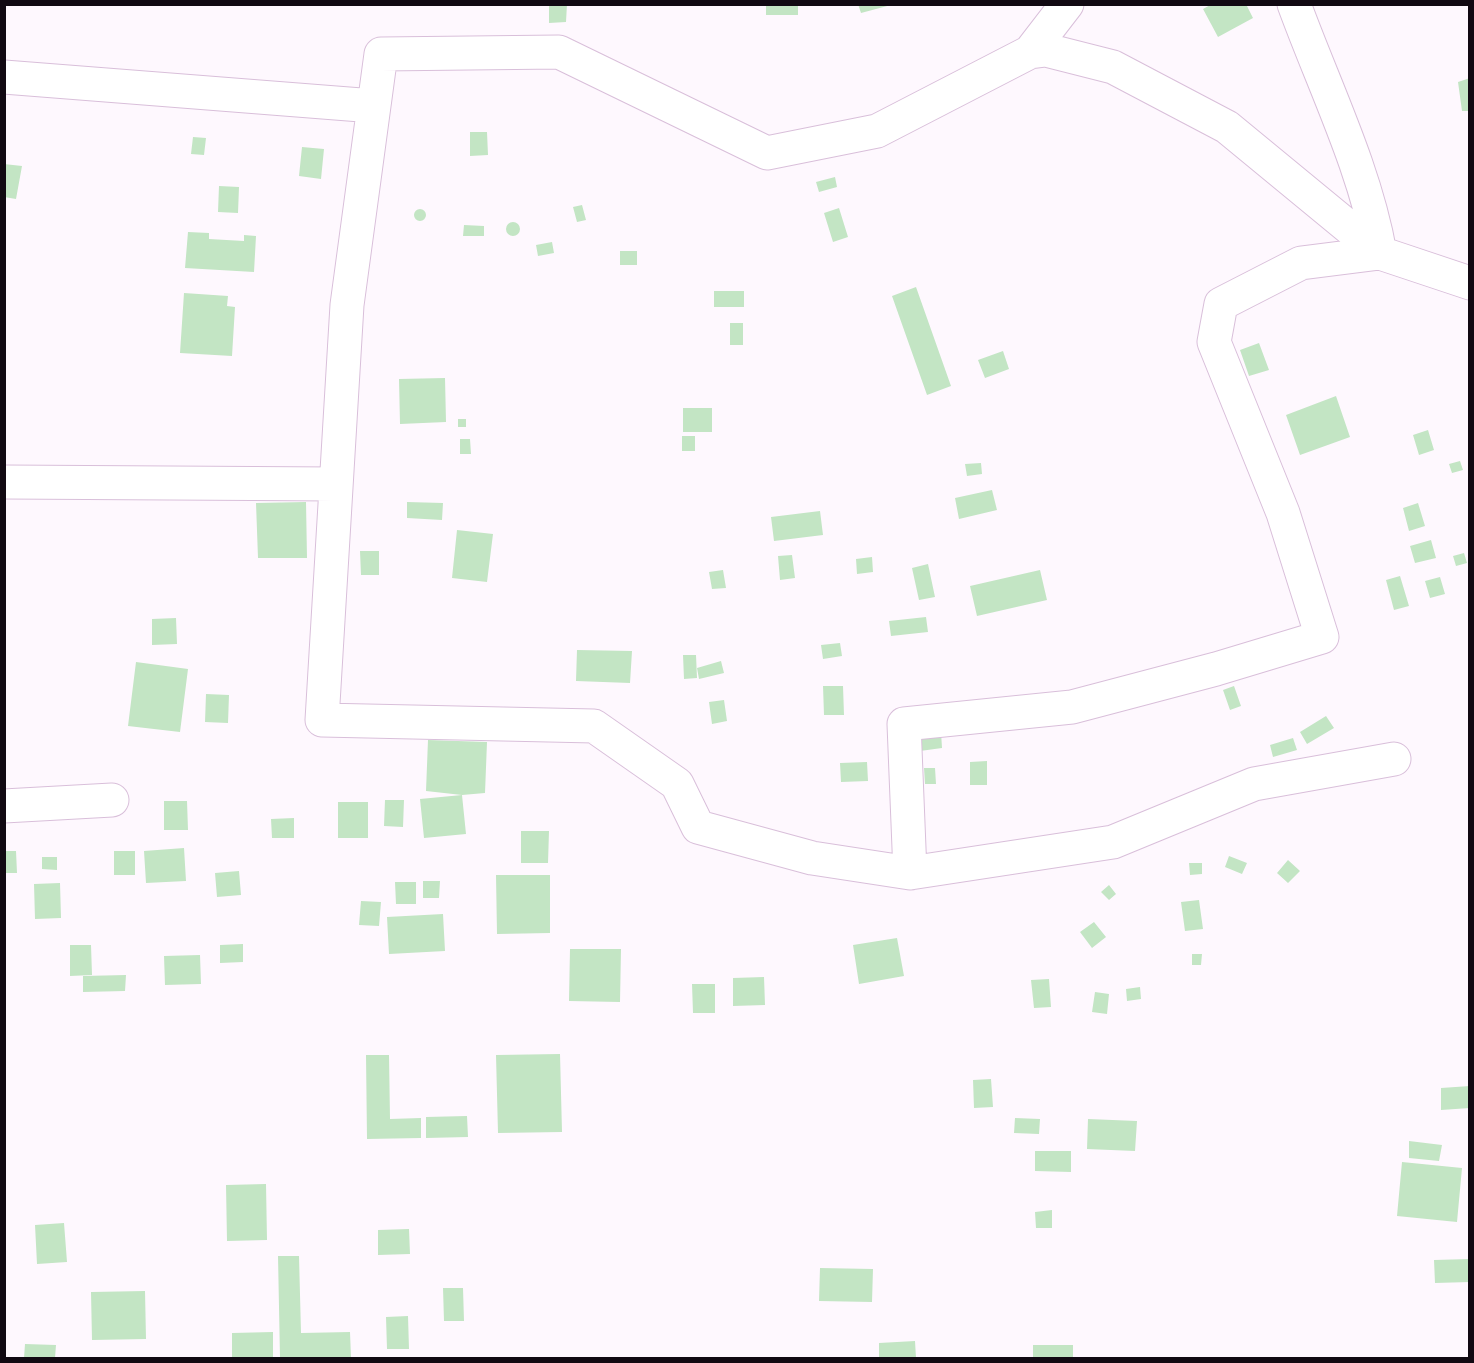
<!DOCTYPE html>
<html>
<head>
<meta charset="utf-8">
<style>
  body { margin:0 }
  #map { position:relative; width:1474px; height:1363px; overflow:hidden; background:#fef8fe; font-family:"Titillium Web",sans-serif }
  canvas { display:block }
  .frame { position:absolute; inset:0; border:6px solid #110912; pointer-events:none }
</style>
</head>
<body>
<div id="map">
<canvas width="1474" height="1363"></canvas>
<div class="frame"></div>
</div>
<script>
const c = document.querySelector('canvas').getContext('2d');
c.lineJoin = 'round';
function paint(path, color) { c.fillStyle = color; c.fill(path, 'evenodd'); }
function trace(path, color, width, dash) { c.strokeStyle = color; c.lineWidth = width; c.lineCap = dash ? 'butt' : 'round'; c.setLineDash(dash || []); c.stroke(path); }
paint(new Path2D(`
  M 549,4 L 567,4 L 566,22 L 549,23 Z
  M 766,4 L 798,4 L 798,15 L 766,15 Z
  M 858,4 L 891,4 L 891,5 L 861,13 Z
  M 1212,4 L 1246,4 L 1253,18 L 1218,37 L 1203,9 Z
  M 1470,78 L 1470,111 L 1462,111 L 1458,82 Z
  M 470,132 L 487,132 L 488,155 L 470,156 Z
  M 193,137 L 206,138 L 204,155 L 191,154 Z
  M 302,147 L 324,149 L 321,179 L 299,176 Z
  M 4,164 L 22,166 L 16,199 L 4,197 Z
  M 835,177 L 837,187 L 819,192 L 816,182 Z
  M 219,186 L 239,187 L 238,213 L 218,212 Z
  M 582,205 L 586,220 L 577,222 L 573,207 Z
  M 839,208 L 848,237 L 833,242 L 824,213 Z
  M414 215a6 6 0 1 1 12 0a6 6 0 1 1-12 0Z
  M506 229a7 7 0 1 1 14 0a7 7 0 1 1-14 0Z
  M 464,225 L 484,226 L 484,236 L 463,236 Z
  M 188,232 L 209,233 L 209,239 L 244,241 L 244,235 L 256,236 L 254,272 L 185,268 Z
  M 552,242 L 554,253 L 538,256 L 536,245 Z
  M 620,251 L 637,251 L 637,265 L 620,265 Z
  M 916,287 L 951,386 L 927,395 L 892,296 Z
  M 714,291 L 744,291 L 744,307 L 714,307 Z
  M 184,293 L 228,296 L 227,306 L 235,307 L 232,356 L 180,353 Z
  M 730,323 L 743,323 L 743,345 L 730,345 Z
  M 1259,343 L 1269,370 L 1249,376 L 1240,350 Z
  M 1003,351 L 1009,369 L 985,378 L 978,360 Z
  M 445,378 L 446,422 L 400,424 L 399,379 Z
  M 1336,396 L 1350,437 L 1300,455 L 1286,415 Z
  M 683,408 L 712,408 L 712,432 L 683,432 Z
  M 458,419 L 466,419 L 466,427 L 458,427 Z
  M 1428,430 L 1434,450 L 1419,455 L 1413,435 Z
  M 682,436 L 695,436 L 695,451 L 682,451 Z
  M 460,439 L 470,439 L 471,454 L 460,454 Z
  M 1460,461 L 1463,470 L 1452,473 L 1449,464 Z
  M 981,463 L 982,474 L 967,476 L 965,464 Z
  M 992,490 L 997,510 L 959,519 L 955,498 Z
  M 306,502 L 307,558 L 258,558 L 256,503 Z
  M 407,502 L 443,503 L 442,520 L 407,518 Z
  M 1418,503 L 1425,526 L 1409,531 L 1403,508 Z
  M 820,511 L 823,535 L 774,541 L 771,517 Z
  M 457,530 L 493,534 L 487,582 L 452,578 Z
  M 1431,540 L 1436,558 L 1415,563 L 1410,546 Z
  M 360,551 L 379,551 L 379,575 L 361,575 Z
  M 1464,553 L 1467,563 L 1456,566 L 1453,556 Z
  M 792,555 L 795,578 L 780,580 L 778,556 Z
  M 872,557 L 873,572 L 857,574 L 856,559 Z
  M 928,564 L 935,597 L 919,600 L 912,568 Z
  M 723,570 L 726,588 L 712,589 L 709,572 Z
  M 1040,570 L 1047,600 L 977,616 L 970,586 Z
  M 1400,576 L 1409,606 L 1394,610 L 1386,580 Z
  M 1440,577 L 1445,594 L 1430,598 L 1425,581 Z
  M 926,617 L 928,632 L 891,636 L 889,621 Z
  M 176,618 L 177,644 L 152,645 L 152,619 Z
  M 840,643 L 842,656 L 823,659 L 821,645 Z
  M 577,650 L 632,651 L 630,683 L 576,681 Z
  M 683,655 L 696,655 L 697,678 L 684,679 Z
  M 721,661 L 724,673 L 699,679 L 697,668 Z
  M 136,662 L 188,669 L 180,732 L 128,726 Z
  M 823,686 L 843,686 L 844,715 L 824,715 Z
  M 1234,686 L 1241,706 L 1230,710 L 1223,690 Z
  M 206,694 L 229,695 L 228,723 L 205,722 Z
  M 724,700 L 727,721 L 712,724 L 709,702 Z
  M 1326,716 L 1334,728 L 1307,744 L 1300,732 Z
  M 941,732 L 942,748 L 920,751 L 917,734 Z
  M 1293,738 L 1297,750 L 1273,757 L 1270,745 Z
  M 428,740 L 487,742 L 485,793 L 462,795 L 426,791 Z
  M 987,761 L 987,785 L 970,785 L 970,762 Z
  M 867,762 L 868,781 L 841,782 L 840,763 Z
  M 924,768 L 935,768 L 936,784 L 925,784 Z
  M 462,795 L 466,834 L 424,838 L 420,799 Z
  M 385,800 L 404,800 L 403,827 L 384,826 Z
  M 164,801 L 187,801 L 188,830 L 164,830 Z
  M 338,802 L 368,802 L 368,838 L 338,838 Z
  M 294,818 L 294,838 L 272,838 L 271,819 Z
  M 521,831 L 549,831 L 548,863 L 521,863 Z
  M 184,848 L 186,881 L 146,883 L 144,851 Z
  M 4,851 L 16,851 L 17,873 L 4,873 Z
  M 114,851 L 135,851 L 135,875 L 114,875 Z
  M 1229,856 L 1247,863 L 1242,874 L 1225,867 Z
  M 42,857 L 57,857 L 57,870 L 42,869 Z
  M 1288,860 L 1300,871 L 1288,883 L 1277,873 Z
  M 1189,863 L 1202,863 L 1202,874 L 1190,875 Z
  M 239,871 L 241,895 L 217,897 L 215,873 Z
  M 496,875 L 550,875 L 550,933 L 497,934 Z
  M 423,881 L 440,881 L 439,898 L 423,898 Z
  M 395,882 L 416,882 L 416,904 L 396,904 Z
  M 60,883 L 61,918 L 35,919 L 34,884 Z
  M 1109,885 L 1116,894 L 1109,900 L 1101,892 Z
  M 1199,900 L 1203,929 L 1185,931 L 1181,902 Z
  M 361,901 L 381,902 L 379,926 L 359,925 Z
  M 443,914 L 445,951 L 389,954 L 387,917 Z
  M 1094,922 L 1106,937 L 1092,948 L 1080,932 Z
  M 897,938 L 904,976 L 859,984 L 853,945 Z
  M 243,944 L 243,962 L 220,963 L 220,945 Z
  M 70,945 L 91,945 L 92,975 L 70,976 Z
  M 570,949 L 621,949 L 620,1002 L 569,1001 Z
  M 1192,954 L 1202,954 L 1201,965 L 1192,965 Z
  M 200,955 L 201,984 L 165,985 L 164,956 Z
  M 126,975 L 125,991 L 83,992 L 83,976 Z
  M 764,977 L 765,1005 L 733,1006 L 733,978 Z
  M 1049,979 L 1051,1007 L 1034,1008 L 1031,980 Z
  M 692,984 L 715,984 L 715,1013 L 693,1013 Z
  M 1140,987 L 1141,999 L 1127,1001 L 1126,989 Z
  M 1095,992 L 1109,994 L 1107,1014 L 1092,1012 Z
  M 560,1054 L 562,1132 L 498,1133 L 496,1055 Z
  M 366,1055 L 389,1055 L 390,1119 L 421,1118 L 421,1138 L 367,1139 Z
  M 991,1079 L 993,1107 L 974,1108 L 973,1080 Z
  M 1470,1086 L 1470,1108 L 1441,1110 L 1441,1088 Z
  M 467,1116 L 468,1137 L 426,1138 L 426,1117 Z
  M 1015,1118 L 1040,1119 L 1039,1134 L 1014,1133 Z
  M 1088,1119 L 1137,1121 L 1135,1151 L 1087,1149 Z
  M 1409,1141 L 1442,1145 L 1439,1161 L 1409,1158 Z
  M 1035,1151 L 1071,1151 L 1071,1172 L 1035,1171 Z
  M 1402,1162 L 1462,1168 L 1457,1222 L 1397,1216 Z
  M 266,1184 L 267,1240 L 227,1241 L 226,1185 Z
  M 1052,1210 L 1052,1228 L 1036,1228 L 1035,1212 Z
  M 64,1223 L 67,1262 L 37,1264 L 35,1225 Z
  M 409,1229 L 410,1254 L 378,1255 L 378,1230 Z
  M 278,1256 L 299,1256 L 301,1333 L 350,1332 L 351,1358 L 280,1358 Z
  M 1470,1259 L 1470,1282 L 1435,1283 L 1434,1260 Z
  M 820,1268 L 873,1269 L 872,1302 L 819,1301 Z
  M 443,1288 L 463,1288 L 464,1321 L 444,1321 Z
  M 145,1291 L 146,1339 L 92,1340 L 91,1292 Z
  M 408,1316 L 409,1349 L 387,1349 L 386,1317 Z
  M 273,1332 L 273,1358 L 232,1358 L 232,1333 Z
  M 915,1341 L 916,1358 L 879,1358 L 879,1343 Z
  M 25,1344 L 56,1345 L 55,1358 L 24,1358 Z
  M 1033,1345 L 1073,1345 L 1073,1358 L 1033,1358 Z`), '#c3e5c4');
const minor = new Path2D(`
  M 1067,4 L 1030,52 L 877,131 L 767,153 L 559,52 L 381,54 L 347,305 L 322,720 L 594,726 L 677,784 L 698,827 L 812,858 L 910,873 L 1113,842 L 1254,784 L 1394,759
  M 1030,52 L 1046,50 L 1113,67 L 1227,127 L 1380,253 C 1365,168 1324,86 1294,4
  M 4,77 L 374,106
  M 4,482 L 336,484
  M 4,806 L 112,800
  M 910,873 L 904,724 L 1072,707 L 1216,669 L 1322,637 L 1283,513 L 1214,342 L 1221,304 L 1301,263 L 1380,253 L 1470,283`);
trace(minor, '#d9bfda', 35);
trace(minor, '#fff', 33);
</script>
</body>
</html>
